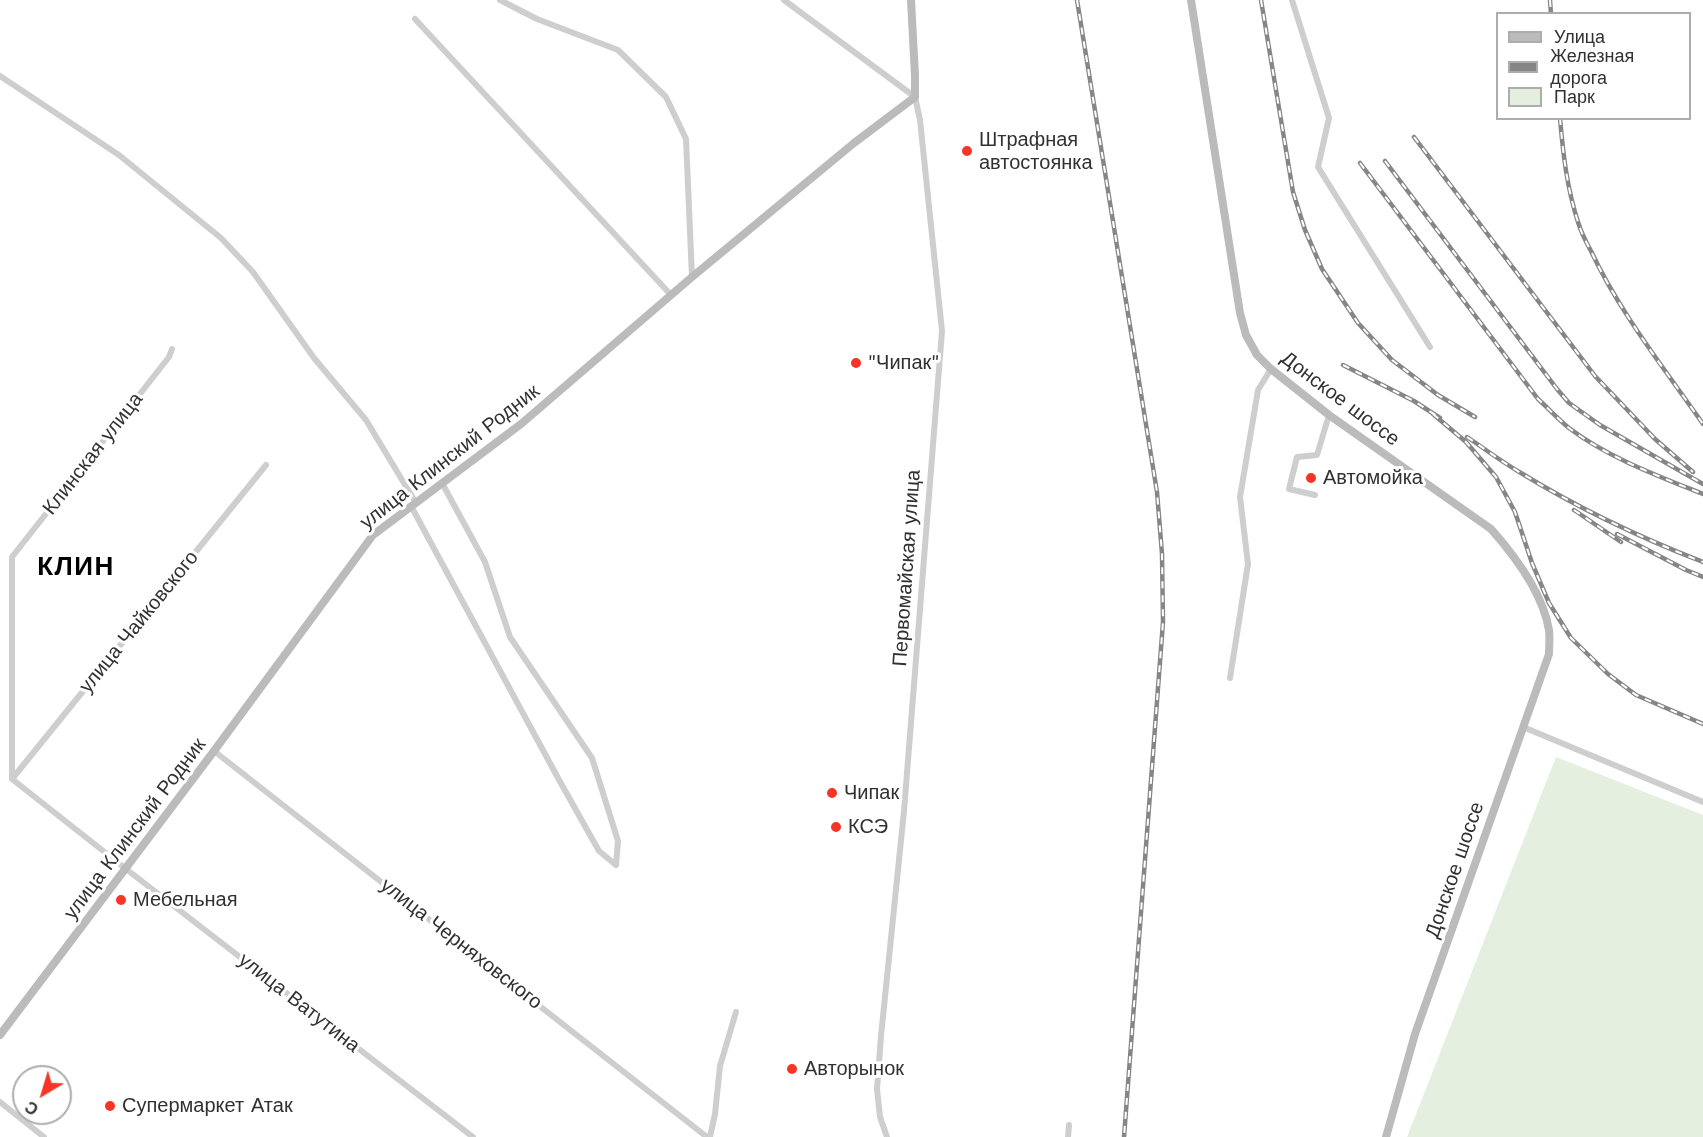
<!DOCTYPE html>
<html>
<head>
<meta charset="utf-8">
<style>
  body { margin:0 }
  #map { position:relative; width:1703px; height:1137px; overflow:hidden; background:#fff; font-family:"Work Sans",sans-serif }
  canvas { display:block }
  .legend { position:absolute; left:1496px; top:12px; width:195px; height:108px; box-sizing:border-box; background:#fff; border:2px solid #adadad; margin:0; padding:8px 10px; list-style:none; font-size:18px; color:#313131 }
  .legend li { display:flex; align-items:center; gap:12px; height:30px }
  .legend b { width:30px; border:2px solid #adadad }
  .north { position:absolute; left:12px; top:1065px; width:60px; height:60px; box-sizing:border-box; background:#fff; border:2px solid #adadad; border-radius:50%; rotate:218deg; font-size:16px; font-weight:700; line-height:24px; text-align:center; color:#313131 }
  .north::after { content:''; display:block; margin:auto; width:21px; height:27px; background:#f63526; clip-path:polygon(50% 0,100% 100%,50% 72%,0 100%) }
</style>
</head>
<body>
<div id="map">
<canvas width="1703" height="1137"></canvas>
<ul class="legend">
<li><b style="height:8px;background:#bbb"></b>Улица</li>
<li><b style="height:8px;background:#868686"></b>Железная дорога</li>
<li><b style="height:16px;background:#e5efdf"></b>Парк</li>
</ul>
<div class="north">С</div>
</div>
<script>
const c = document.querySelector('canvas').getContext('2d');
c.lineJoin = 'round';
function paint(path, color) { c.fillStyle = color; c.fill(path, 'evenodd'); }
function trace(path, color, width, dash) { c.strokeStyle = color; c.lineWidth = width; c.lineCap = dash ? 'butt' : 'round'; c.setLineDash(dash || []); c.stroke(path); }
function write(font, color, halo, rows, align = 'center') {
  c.font = font + ' "Work Sans",sans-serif'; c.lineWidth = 6; c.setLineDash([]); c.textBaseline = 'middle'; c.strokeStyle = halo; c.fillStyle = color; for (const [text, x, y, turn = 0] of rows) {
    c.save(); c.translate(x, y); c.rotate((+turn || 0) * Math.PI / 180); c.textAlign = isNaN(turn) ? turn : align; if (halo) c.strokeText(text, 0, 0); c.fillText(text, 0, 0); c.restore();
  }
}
paint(new Path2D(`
  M 1556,757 L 1703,815 L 1703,1137 L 1407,1137 Z`), '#e5efdf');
trace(new Path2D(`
  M 500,0 L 537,19 L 618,50 L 666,97 L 686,139 L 692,277
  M 784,0 L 915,97 L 920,120 L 942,331 L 904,811 L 881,1036 L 877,1089 L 880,1117 L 887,1137
  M 1292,0 L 1329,118 L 1318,167 L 1430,347
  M 415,19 L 671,295
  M 0,76 L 119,155 L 221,238 L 253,272 L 314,358 L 366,420 L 416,503
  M 442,483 L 485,562 L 510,637 L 592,758 L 618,841 L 616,865
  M 1315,495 L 1289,489 L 1297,457 L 1317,455 L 1329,415
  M 411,506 L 558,778 L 599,851 L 616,865
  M 1230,678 L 1248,564 L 1240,497 L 1258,390 L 1271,369
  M 1523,727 L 1703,802
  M 214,751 L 707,1137
  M 12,779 L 126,869 L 473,1137
  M 12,779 L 12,557 L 169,357 L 172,349
  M 12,779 L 266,465
  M 0,1102 L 44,1137
  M 710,1137 L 715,1114 L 720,1066 L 736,1012
  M 1068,1137 L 1069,1125`), '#cecece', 6);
trace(new Path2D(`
  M 1191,0 L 1240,313 L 1246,335 L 1257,355 L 1271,369 L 1329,415 L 1491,529 C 1515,556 1543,594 1549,630 C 1550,638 1549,646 1549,654 L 1415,1034 L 1386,1137
  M 0,1035 L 214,751 L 373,535 L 521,424 L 692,277 L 854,143 L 915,97 L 915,76 L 911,0`), '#bbb', 8);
const rail = new Path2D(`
  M 1077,0 L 1157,492 L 1162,554 L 1163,622 L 1124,1137
  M 1261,0 L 1293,192 L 1305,230 L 1322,269 L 1358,323 L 1392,360 L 1438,395 L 1475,417
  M 1550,0 L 1551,14
  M 1560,118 C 1563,154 1567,188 1578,222 C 1581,232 1586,242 1591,251 C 1620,313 1664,368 1703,424
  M 1414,137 L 1595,376 L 1655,439 L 1693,472
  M 1385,161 L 1557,389 L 1569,403 L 1600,425 L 1703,484
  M 1360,163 L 1538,399 C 1548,408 1558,419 1569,428 C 1607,457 1658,476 1703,494
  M 1343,365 L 1414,401 L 1440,418
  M 1433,414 L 1466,442 L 1496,477 L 1515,512 L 1532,563 L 1549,603 L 1571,638 L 1608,674 L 1636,695 L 1703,724
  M 1467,437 C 1485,449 1502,462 1521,473 C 1578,508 1641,538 1703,562
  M 1574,510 L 1621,542
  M 1617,534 L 1686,570 L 1703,577`);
trace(rail, '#868686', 4.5);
trace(rail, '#fff', 2, [7]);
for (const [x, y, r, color] of [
  [967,151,6,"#f63526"],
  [856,363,6,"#f63526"],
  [1311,478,6,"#f63526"],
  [832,793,6,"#f63526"],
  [836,827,6,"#f63526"],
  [121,900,6,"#f63526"],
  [792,1069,6,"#f63526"],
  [110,1106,6,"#f63526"]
]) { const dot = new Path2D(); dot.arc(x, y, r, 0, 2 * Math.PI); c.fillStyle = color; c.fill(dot); trace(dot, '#fff', 2); }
write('20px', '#313131', '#fff', [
  ["Штрафная",979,140],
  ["автостоянка",979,163],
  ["\"Чипак\"",868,363],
  ["Автомойка",1323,478],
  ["Чипак",844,793],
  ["КСЭ",848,827],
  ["Мебельная",133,900],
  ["Авторынок",804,1069],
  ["Супермаркет Атак",122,1106]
], 'left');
write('20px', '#313131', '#fff', [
  ["Донское шоссе",1340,399,37],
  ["Клинская улица",93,454,-52],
  ["улица Клинский Родник",450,457,-38],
  ["Первомайская улица",907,568,-86],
  ["улица Чайковского",139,622,-51],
  ["улица Клинский Родник",135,829,-53],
  ["Донское шоссе",1455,870,-71],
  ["улица Черняховского",461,944,38],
  ["улица Ватутина",299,1003,38]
]);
c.letterSpacing = '1.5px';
write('bold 26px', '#000', '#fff', [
  ["КЛИН",76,567]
]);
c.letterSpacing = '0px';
</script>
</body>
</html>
